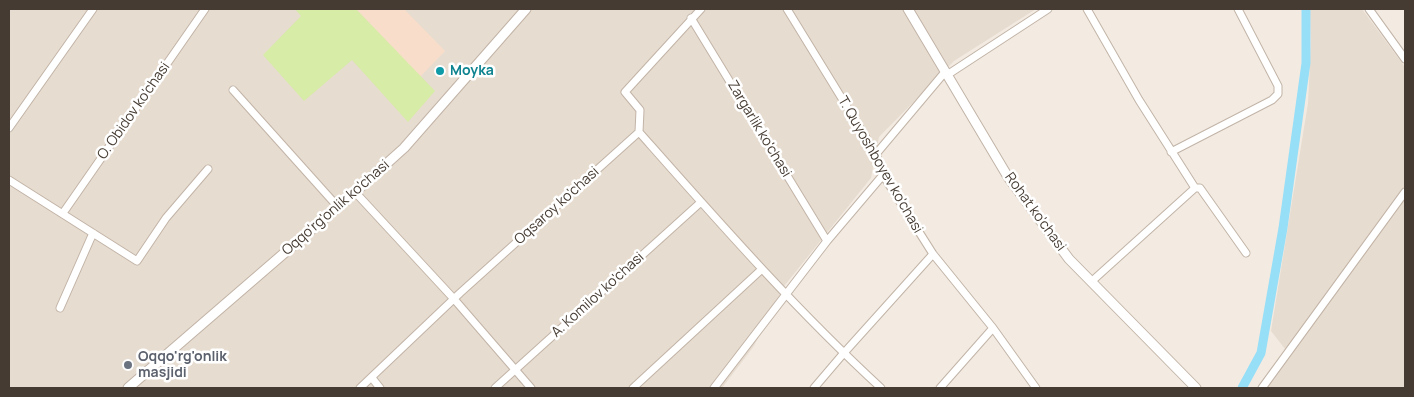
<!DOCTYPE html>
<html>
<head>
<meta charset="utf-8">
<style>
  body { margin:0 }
  #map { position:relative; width:1414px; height:397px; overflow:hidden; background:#f3ebe2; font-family:Manrope,sans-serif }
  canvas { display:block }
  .frame { position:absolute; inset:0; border:10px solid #453b32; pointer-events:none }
</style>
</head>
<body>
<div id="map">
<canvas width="1414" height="397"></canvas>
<div class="frame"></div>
</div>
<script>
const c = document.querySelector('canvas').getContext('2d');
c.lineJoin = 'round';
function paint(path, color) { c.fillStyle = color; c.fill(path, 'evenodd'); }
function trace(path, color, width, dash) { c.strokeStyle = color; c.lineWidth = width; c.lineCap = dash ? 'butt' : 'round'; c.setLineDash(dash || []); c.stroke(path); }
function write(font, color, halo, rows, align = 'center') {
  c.font = font + ' Manrope,sans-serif'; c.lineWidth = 5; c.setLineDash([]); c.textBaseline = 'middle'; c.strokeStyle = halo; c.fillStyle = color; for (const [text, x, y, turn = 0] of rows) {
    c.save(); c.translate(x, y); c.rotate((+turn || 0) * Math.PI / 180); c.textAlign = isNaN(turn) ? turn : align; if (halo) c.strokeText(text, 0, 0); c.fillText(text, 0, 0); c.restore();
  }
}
paint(new Path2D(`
  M 9,9 L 1036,9 L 954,61 L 879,137 L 871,178 L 785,285 L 754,346 L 722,388 L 9,388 Z
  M 1310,9 L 1362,9 L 1405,67 L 1405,388 L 1259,388 L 1285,349 L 1271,331 L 1308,103 L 1311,42 Z`), '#e7dcd0');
paint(new Path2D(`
  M 356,9 L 404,9 L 445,51 L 420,77 Z`), '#f8deca');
paint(new Path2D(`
  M 295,9 L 356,9 L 435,91 L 408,122 L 352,60 L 304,101 L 263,55 L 301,16 Z`), '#d7eca6');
trace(new Path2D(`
  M 1242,388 L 1261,353 L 1283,228 L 1306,63 L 1306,9`), '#97def7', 9);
const minor = new Path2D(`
  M 787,9 L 876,154 L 883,175 L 933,254 L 993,328 L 1036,388
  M 1087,9 L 1139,100 L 1195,188
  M 1369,9 L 1405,59
  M 691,18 L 827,241
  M 947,75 L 1048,9
  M 233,90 L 338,207
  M 9,128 L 93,9
  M 639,132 C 717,220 794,308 881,388
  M 1171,152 L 1272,100 L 1278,94 L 1278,86 L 1238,9
  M 876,154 L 945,72
  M 9,180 L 137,261 L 166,218 L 208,169
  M 355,192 L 454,299 L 531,388
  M 63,213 L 205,9
  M 1091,282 L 1195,188 L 1200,188 L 1246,253
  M 60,308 L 93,233
  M 372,378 L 380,388
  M 360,388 L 460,293 L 639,132 L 640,110 L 625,92 L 701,9
  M 495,388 L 701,202
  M 633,388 L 762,269
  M 714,388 L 827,241 L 883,175
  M 814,388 L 843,354 L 933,254
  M 940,388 L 993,328
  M 1262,388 L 1405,192`);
const tertiary = new Path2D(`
  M 908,9 L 1008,177 L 1069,259 L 1196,388
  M 128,388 L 355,192 L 404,148 L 526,9`);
trace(minor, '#c2b4a7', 9);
trace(tertiary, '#c2b4a7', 11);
trace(minor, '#fff', 7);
trace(tertiary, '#fff', 9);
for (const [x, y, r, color] of [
  [440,71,5,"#0f9aa8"],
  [128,365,5,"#6b7280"]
]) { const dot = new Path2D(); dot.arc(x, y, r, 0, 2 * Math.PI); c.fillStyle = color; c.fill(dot); trace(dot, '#fff', 2); }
write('bold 14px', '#0d838f', '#fff', [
  ["Moyka",450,71]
], 'left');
write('14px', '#453b32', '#fff', [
  ["O. Obidov ko'chasi",134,111,-55],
  ["Zargarlik ko'chasi",759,129,59],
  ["T. Quyoshboyev ko'chasi",880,165,60],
  ["Oqsaroy ko'chasi",557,206,-42],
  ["Oqqo'rg'onlik ko'chasi",336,208,-41],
  ["Rohat ko'chasi",1035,212,54],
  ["A. Komilov ko'chasi",598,295,-42]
]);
write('bold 14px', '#5b616d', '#fff', [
  ["Oqqo'rg'onlik",138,357],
  ["masjidi",138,373]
], 'left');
</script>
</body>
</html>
